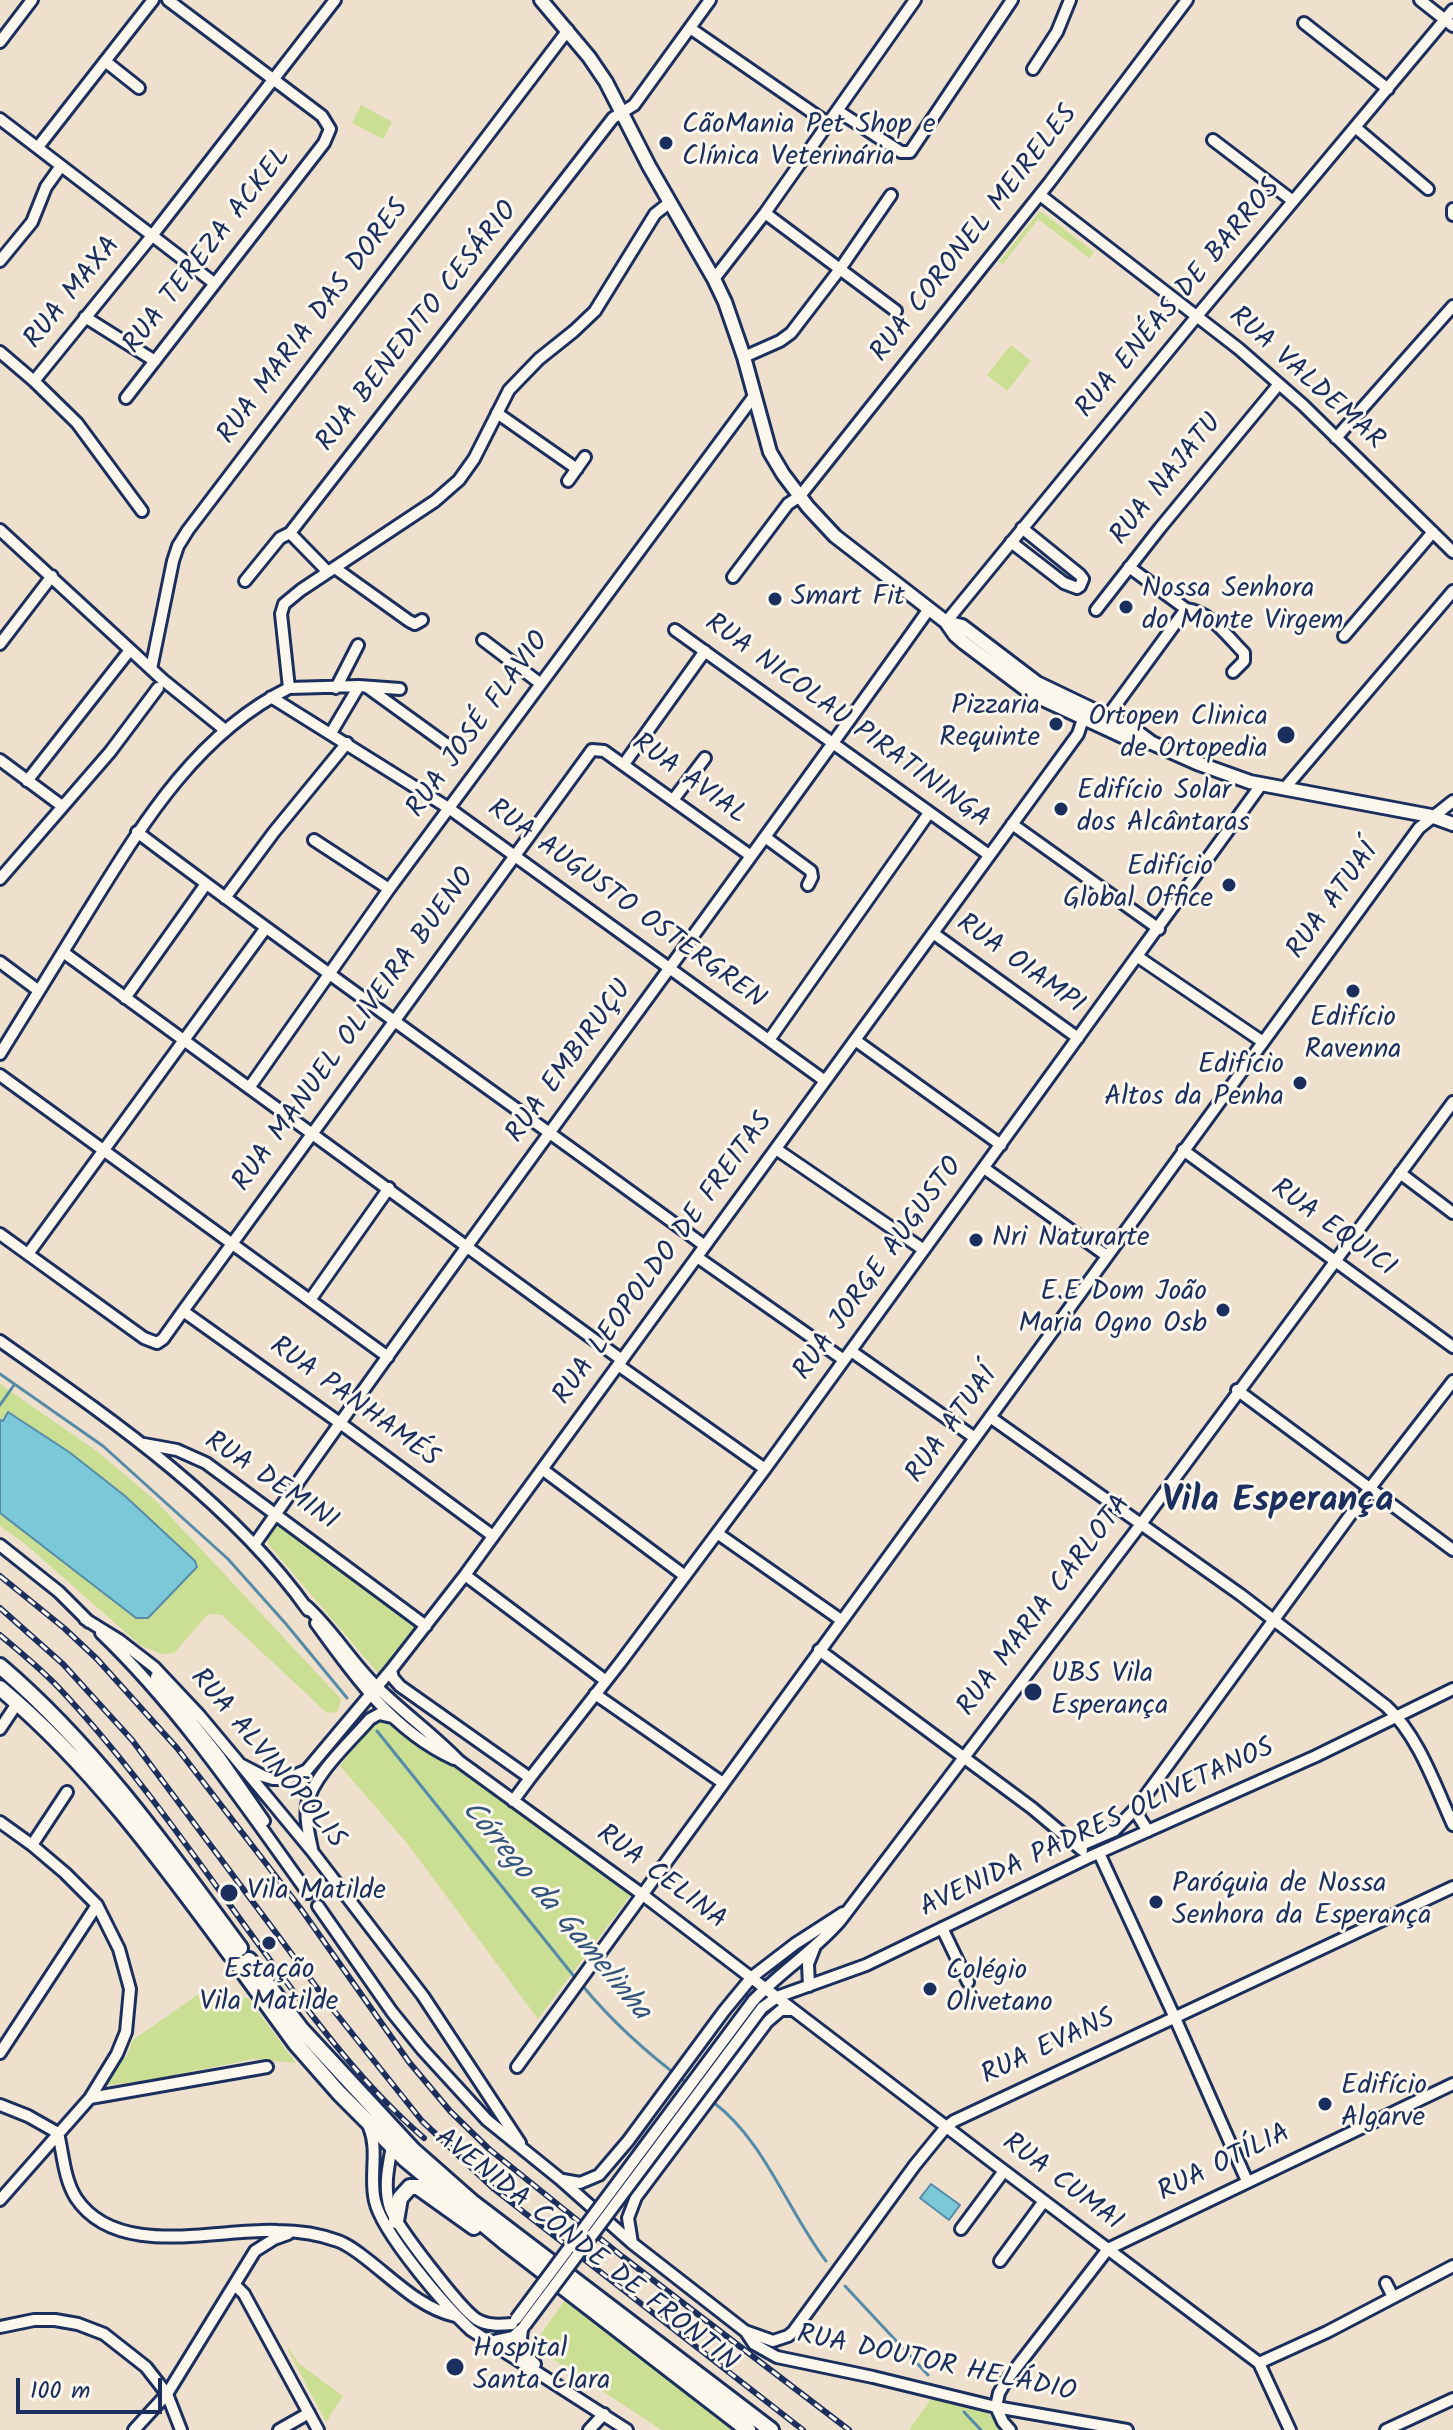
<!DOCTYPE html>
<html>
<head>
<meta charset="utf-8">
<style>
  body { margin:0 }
  #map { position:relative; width:1453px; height:2430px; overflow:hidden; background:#eee0cc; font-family:Kalam,sans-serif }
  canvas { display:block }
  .scale { position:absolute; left:16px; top:2378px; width:146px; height:36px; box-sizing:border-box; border:4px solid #1b2f5e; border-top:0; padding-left:10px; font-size:24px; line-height:28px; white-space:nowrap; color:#1b2f5e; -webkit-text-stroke:6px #fbf7ec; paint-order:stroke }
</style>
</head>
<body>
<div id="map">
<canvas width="1453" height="2430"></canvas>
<div class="scale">100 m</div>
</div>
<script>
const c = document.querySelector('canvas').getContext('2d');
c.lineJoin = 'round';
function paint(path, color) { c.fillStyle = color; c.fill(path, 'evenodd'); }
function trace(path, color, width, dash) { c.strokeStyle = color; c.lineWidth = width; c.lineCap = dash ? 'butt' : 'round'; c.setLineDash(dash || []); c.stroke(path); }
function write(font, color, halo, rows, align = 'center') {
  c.font = font + ' Kalam,sans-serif'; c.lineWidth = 6; c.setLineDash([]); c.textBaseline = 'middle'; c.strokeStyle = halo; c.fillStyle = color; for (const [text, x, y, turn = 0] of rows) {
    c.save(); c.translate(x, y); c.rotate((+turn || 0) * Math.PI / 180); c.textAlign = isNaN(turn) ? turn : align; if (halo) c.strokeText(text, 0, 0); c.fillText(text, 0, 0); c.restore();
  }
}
paint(new Path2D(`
  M 361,105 L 392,122 L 383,139 L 352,123 Z
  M 1039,212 L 1042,212 L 1094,252 L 1089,258 L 1038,219 L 1003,264 L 999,262 Z
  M 1011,345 L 1031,361 L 1007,391 L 987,375 Z
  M 0,1384 L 98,1452 L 157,1502 L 341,1699 L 337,1712 L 327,1713 L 222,1615 L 208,1614 L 174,1653 L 161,1654 L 140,1645 L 24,1543 L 0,1526 L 0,1513 L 8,1518 L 197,1567 L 195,1560 L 125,1496 L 69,1452 L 9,1412 L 2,1422 L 0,1420 Z
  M 283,1524 L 418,1627 L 378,1673 L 268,1544 L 268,1536 L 277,1525 Z
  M 384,1718 L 521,1813 L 613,1879 L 630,1896 L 538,2019 L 406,1842 L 340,1766 L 362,1735 Z
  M 203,1991 L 248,1998 L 296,2063 L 253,2059 L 150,2080 L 102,2086 L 127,2055 L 133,2040 Z
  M 566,2298 L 742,2430 L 662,2430 L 533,2346 Z
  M 289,2348 L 298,2363 L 343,2396 L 326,2422 L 288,2350 Z
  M 931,2399 L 985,2410 L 1003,2430 L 909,2430 Z`), '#cadf94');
const water = new Path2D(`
  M 8,1412 L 69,1452 L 125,1496 L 195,1561 L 197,1567 L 148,1618 L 136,1618 L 0,1513 L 0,1420 L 3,1421 Z
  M 931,2184 L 960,2205 L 949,2220 L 920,2198 Z`);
paint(water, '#7bc8d9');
trace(water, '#558ba8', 2);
trace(new Path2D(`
  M 0,1374 L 103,1446 L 228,1559 L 286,1624 L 347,1698
  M 0,1405 L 14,1385
  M 377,1731 L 577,1980
  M 582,1985 C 613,2023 648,2054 687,2083
  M 713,2102 C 765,2141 787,2210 826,2261
  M 845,2286 L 928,2375
  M 964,2412 L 981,2430`), '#558ba8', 3);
const minor = new Path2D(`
  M 1420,0 L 1453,26
  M 1304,23 L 1388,89
  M 690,28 L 829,124
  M 0,42 L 32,0
  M 105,61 L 139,88
  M 1033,69 L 1057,32 L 1070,0
  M 838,111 L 901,152 L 910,152 L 1012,0
  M 0,119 L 214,283
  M 1355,127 L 1428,189
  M 1213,140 L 1293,201
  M 38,147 L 153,0
  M 1040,195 L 1239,349 L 1303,405 L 1453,552
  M 1453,209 L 1453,215
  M 765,213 L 896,311
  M 0,261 L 32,222 L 46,187 L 61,166
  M 714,279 L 765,213 L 915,0
  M 85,317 L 155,361
  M 0,352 L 34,381 L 77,423 L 142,511
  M 744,357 L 780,341 L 791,333 L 840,269 L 891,195
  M 34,381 L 151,237 L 335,0
  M 126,398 L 324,143 L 330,129 L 322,116 L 168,0
  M 497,413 L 577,469
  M 1336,438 L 1453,306
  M 568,481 L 585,457
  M 0,530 L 163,680 L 225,730
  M 1011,542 L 1064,583 L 1077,588 L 1080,586 L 1083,579 L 1080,575 L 1022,528
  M 1129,567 L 1186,609 C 1211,612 1226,635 1244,653 L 1244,661 L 1233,672
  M 335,568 L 409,621 L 415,624 L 422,620
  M 328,572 L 290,533 L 613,118 L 634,105 L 710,0
  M 733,577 L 788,504 L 800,496 L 1049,183 L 1187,0
  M 245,581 L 280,538 L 290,533
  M 1096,610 L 1160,528 L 1279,384
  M 946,622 L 1197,316 L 1453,10
  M 675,630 L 989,855
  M 1344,636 L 1433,532
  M 483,640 L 541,684
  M 0,644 L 52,576
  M 151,669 L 173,561 L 178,546 L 188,530 L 568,30
  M 367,687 L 450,747
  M 289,688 L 359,686 L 400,689
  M 336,688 L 358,645
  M 271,697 L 450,809 L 825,1081
  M 1107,717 L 1186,609
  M 331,733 L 359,686
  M 0,760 L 62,806
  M 624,764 L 705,651
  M 27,781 L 130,650
  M 1284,789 L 1453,591
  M 673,800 L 705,758
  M 1012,824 L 1159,929
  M 137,832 C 324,973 516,1107 705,1246
  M 765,837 L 811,871 L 812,877 L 808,885
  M 314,840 L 389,889
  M 0,879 L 110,752 L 158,688
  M 225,898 L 274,832 L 347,743
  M 933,933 L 1078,1038
  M 63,952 L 622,1360
  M 1138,957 L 1263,1042
  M 0,962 L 39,991
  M 125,998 L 206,884
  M 769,1040 L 929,813
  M 855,1040 L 1001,1145
  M 0,1054 C 29,1007 58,960 87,913 C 140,828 195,734 289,688 L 281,614 L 284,604 L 301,590 L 435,501 L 459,480 L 474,459 L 509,390 L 539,359 L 574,331 L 595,311 L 655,214 L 669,203
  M 0,1075 L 388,1357
  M 249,1088 L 389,889 L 754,396
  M 776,1149 L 924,1250
  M 1183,1150 L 1453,1347
  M 984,1168 L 1107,1256
  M 1400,1173 L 1453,1213
  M 0,1234 L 144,1338 L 157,1343 L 163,1339 L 183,1311 L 592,750 L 604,751 L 751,856
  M 28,1254 L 265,929
  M 697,1257 L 844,1360
  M 310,1300 L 389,1188
  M 183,1311 L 340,1423 L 493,1536
  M 0,1341 C 108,1417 231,1501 308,1610
  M 851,1351 L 975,1438
  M 618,1365 L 765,1469
  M 1237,1390 L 1453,1550
  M 990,1417 L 1241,1595 L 1386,1706 C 1418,1735 1435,1785 1453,1825
  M 144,1444 L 177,1450 L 206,1463 L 426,1626
  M 542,1469 L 685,1576
  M 717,1533 L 841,1620
  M 0,1545 L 59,1592 L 89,1622
  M 254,1545 C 474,1230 706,923 929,609
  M 465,1575 L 606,1681
  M 306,1606 C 333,1630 350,1661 376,1686 C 402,1712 433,1734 459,1761 L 643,1895 L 991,2161 L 1259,2363 L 1290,2430
  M 85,1619 L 119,1640 L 154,1667 L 200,1716 L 240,1764 L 312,1851 L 423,1996 L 520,2143
  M 316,1623 C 354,1676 393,1731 454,1759
  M 101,1633 C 181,1710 244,1804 308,1893
  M 819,1650 L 1032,1808 L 1082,1850
  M 391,1670 L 393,1678 L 400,1686 L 530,1778 L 513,1801
  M 156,1677 L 219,1756 L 264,1821
  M 595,1694 L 723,1783
  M 0,1729 L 18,1702
  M 240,1764 L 263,1776 L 273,1779 L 287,1779 L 307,1770 L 391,1670 L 465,1575 L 1078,734 L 1085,713
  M 530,1778 L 620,1663 L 765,1469 L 1261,785
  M 1138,1806 L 1139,1817 L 1148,1831
  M 0,1822 L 32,1845 L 65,1873 L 97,1905 L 119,1949 L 130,1989 L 126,2032 L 117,2054 L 90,2098 L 0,2200
  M 32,1845 L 67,1792
  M 1079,1846 L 1114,1831 L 1138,1806 L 1370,1488 L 1453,1381
  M 312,1849 C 309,1835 305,1820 307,1805 C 312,1776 351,1741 370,1719 L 379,1714 L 392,1717
  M 1099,1853 L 1175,2018 L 1247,2181
  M 318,1906 L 392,2012 L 422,2049 L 487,2120 L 560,2179 L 632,2243 L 745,2331 L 773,2341 L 788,2336 L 793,2332 L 915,2165 L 946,2127 L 954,2121 L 1453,1887
  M 942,1928 L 968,1982
  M 809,1986 L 808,1964 L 815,1946
  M 753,2001 C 780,1972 814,1951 840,1921 L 1141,1524 L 1453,1102
  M 762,2008 L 777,1997 L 866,1965 L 1087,1858 L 1316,1756 L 1453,1689
  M 0,2053 L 97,1905
  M 517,2067 L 1419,828 L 1453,801
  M 90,2098 L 267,2067
  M 0,2105 L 28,2116 L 58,2133
  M 369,2127 C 379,2151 369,2176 375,2201 C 382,2233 446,2307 471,2330 L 627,2430
  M 58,2133 C 63,2154 64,2179 76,2198 C 117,2260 218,2228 278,2231 C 298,2231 319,2234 338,2241 C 349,2245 359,2253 369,2261 C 396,2282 421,2308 455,2316
  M 393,2141 C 389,2163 383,2186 390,2208 C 397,2227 460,2308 476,2319 C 487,2326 500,2325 512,2324
  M 563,2180 L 580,2183 L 599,2175 L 628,2141 L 724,2011 L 752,1977 L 795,1944 L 843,1913
  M 961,2229 L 1004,2171
  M 632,2243 L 628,2218 L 636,2197 L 767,2022 L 781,2010 L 793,2010
  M 1000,2261 L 1044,2201
  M 1386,2283 L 1393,2297
  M 235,2285 L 244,2294 L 318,2430
  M 0,2327 L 34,2320 L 55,2320 L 78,2324 L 104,2334 L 146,2367 L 167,2394 L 181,2430
  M 522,2330 C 519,2347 523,2354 535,2364
  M 746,2332 L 754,2344 L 777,2357 L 873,2377 L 996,2407 L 1127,2430
  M 490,2342 L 513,2337 L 523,2328
  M 1259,2363 L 1327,2332 L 1453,2266
  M 996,2407 L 999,2393 L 1006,2381 L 1108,2249 L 1453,2084
  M 996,2407 L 1003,2422 L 1010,2430
  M 134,2430 L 167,2394 L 255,2251 L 274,2239 L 288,2234
  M 279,2430 L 309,2413
  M 589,2430 L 604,2414
  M 1386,2430 L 1453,2399`);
const major = new Path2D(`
  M 541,0 L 589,57 L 606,82 L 649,166 L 714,279 L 725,302 L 744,357 L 770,452 L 783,474 L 808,507 L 835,536 L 946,622 L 962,626 L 1037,683 L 1133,729 L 1152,743
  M 946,622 L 955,635 L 963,642 L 1032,694 L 1129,739 L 1152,743 L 1197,763 L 1250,782 L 1431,816 L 1453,824`);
const highway = new Path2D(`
  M 0,1666 C 94,1746 168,1850 240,1948
  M 0,1688 C 91,1764 161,1860 231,1955
  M 249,1960 L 301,2029 L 413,2150 L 472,2202 L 771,2430
  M 240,1967 L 296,2044 L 339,2093 L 405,2159 L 506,2243 L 748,2430
  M 396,2221 L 400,2198 L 410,2187 L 418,2187 L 474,2227`);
trace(minor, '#1b2f5e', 16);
trace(major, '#1b2f5e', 18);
trace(highway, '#1b2f5e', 20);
trace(minor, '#fbf7ec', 10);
trace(major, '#fbf7ec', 12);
trace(highway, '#fbf7ec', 14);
const rail = new Path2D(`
  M 0,1576 L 64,1628 L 97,1659 L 177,1748 L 301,1909 L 409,2062 L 450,2111 L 489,2149 L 623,2257 L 849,2430
  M 0,1608 L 63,1664 L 132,1740 L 335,2012 L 422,2121 L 494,2189 L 803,2430
  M 0,1635 C 20,1652 41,1669 59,1688 C 140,1774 206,1874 276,1968 C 321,2028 367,2089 424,2138`);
trace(rail, '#1b2f5e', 6);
trace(rail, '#fbf7ec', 3, [9]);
const minorBridge = new Path2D(`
  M 516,2319 L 753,2001
  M 525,2325 L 762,2008`);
trace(minorBridge, '#1b2f5e', 16, []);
trace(minorBridge, '#fbf7ec', 10);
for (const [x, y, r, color] of [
  [666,143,8,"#1b2f5e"],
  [775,599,8,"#1b2f5e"],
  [1126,607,8,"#1b2f5e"],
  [1056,724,8,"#1b2f5e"],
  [1286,735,10,"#1b2f5e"],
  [1061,809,8,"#1b2f5e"],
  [1229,885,8,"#1b2f5e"],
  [1353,991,8,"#1b2f5e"],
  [1300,1083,8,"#1b2f5e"],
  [976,1240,8,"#1b2f5e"],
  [1223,1310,8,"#1b2f5e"],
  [1033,1692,10,"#1b2f5e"],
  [229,1893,10,"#1b2f5e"],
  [1156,1902,8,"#1b2f5e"],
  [269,1943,8,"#1b2f5e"],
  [930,1989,8,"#1b2f5e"],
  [1325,2104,8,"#1b2f5e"],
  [455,2367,10,"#1b2f5e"]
]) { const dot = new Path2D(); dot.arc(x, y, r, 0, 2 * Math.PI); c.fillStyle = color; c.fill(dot); trace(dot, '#fbf7ec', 3); }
write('28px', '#1b2f5e', '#fbf7ec', [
  ["CãoMania Pet Shop e",682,127],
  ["Clínica Veterinária",682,159],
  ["Nossa Senhora",1142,591],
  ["do Monte Virgem",1142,623],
  ["Smart Fit",791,599],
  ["Pizzaria",1040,708,"right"],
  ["Requinte",1040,740,"right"],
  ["Ortopen Clinica",1268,719,"right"],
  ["de Ortopedia",1268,751,"right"],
  ["Edifício Solar",1077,793],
  ["dos Alcântaras",1077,825],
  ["Edifício",1213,869,"right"],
  ["Global Office",1213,901,"right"],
  ["Edifício",1353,1020,"center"],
  ["Ravenna",1353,1052,"center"],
  ["Edifício",1284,1067,"right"],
  ["Altos da Penha",1284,1099,"right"],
  ["Nri Naturarte",992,1240],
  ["E.E Dom João",1207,1294,"right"],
  ["Maria Ogno Osb",1207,1326,"right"],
  ["UBS Vila",1051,1676],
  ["Esperança",1051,1708],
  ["Paróquia de Nossa",1172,1886],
  ["Senhora da Esperança",1172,1918],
  ["Vila Matilde",247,1893],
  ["Estação",269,1972,"center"],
  ["Vila Matilde",269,2004,"center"],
  ["Colégio",946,1973],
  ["Olivetano",946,2005],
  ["Edifício",1341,2088],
  ["Algarve",1341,2120],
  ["Hospital",473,2351],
  ["Santa Clara",473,2383]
], 'left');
write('28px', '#1b2f5e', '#fbf7ec', [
  ["RUA CORONEL MEIRELES",976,235,-52],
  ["RUA TEREZA ACKEL",209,252,-52],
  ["RUA MAXA",74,294,-51],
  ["RUA ENÉAS DE BARROS",1180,300,-50],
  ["RUA MARIA DAS DORES",315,323,-53],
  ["RUA BENEDITO CESÁRIO",419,328,-52],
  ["RUA VALDEMAR",1305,380,42],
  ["RUA NAJATU",1168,481,-51],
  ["RUA NICOLAU PIRATININGA",846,723,36],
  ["RUA JOSÉ FLAVIO",480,726,-54],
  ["RUA AVIAL",688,781,36],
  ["RUA ATUAÍ",1335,902,-54],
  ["RUA AUGUSTO OSTERGREN",625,906,36],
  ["RUA OIAMPI",1019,966,36],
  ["RUA MANUEL OLIVEIRA BUENO",356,1031,-54],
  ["RUA EMBIRUÇU",571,1063,-54],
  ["RUA EQUICI",1332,1230,36],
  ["RUA LEOPOLDO DE FREITAS",665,1260,-54],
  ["RUA JORGE AUGUSTO",880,1270,-54],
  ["RUA PANHAMÉS",353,1404,36],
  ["RUA ATUAÍ",954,1426,-54],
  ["RUA DEMINI",270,1483,34],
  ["RUA MARIA CARLOTA",1046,1607,-53],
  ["RUA ALVINÓPOLIS",266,1760,50],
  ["AVENIDA PADRES OLIVETANOS",1098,1830,-25],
  ["RUA CELINA",660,1879,37],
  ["RUA EVANS",1049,2049,-25],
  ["RUA OTÍLIA",1225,2165,-26],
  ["RUA CUMAI",1061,2184,37],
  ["AVENIDA CONDE DE FRONTIN",585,2252,38],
  ["RUA DOUTOR HELÁDIO",936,2366,12]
]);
write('italic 30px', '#33557d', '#fbf7ec', [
  ["Córrego da Gamelinha",554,1912,50]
]);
write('bold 36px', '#1b2f5e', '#fbf7ec', [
  ["Vila Esperança",1278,1504]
]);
</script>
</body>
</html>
